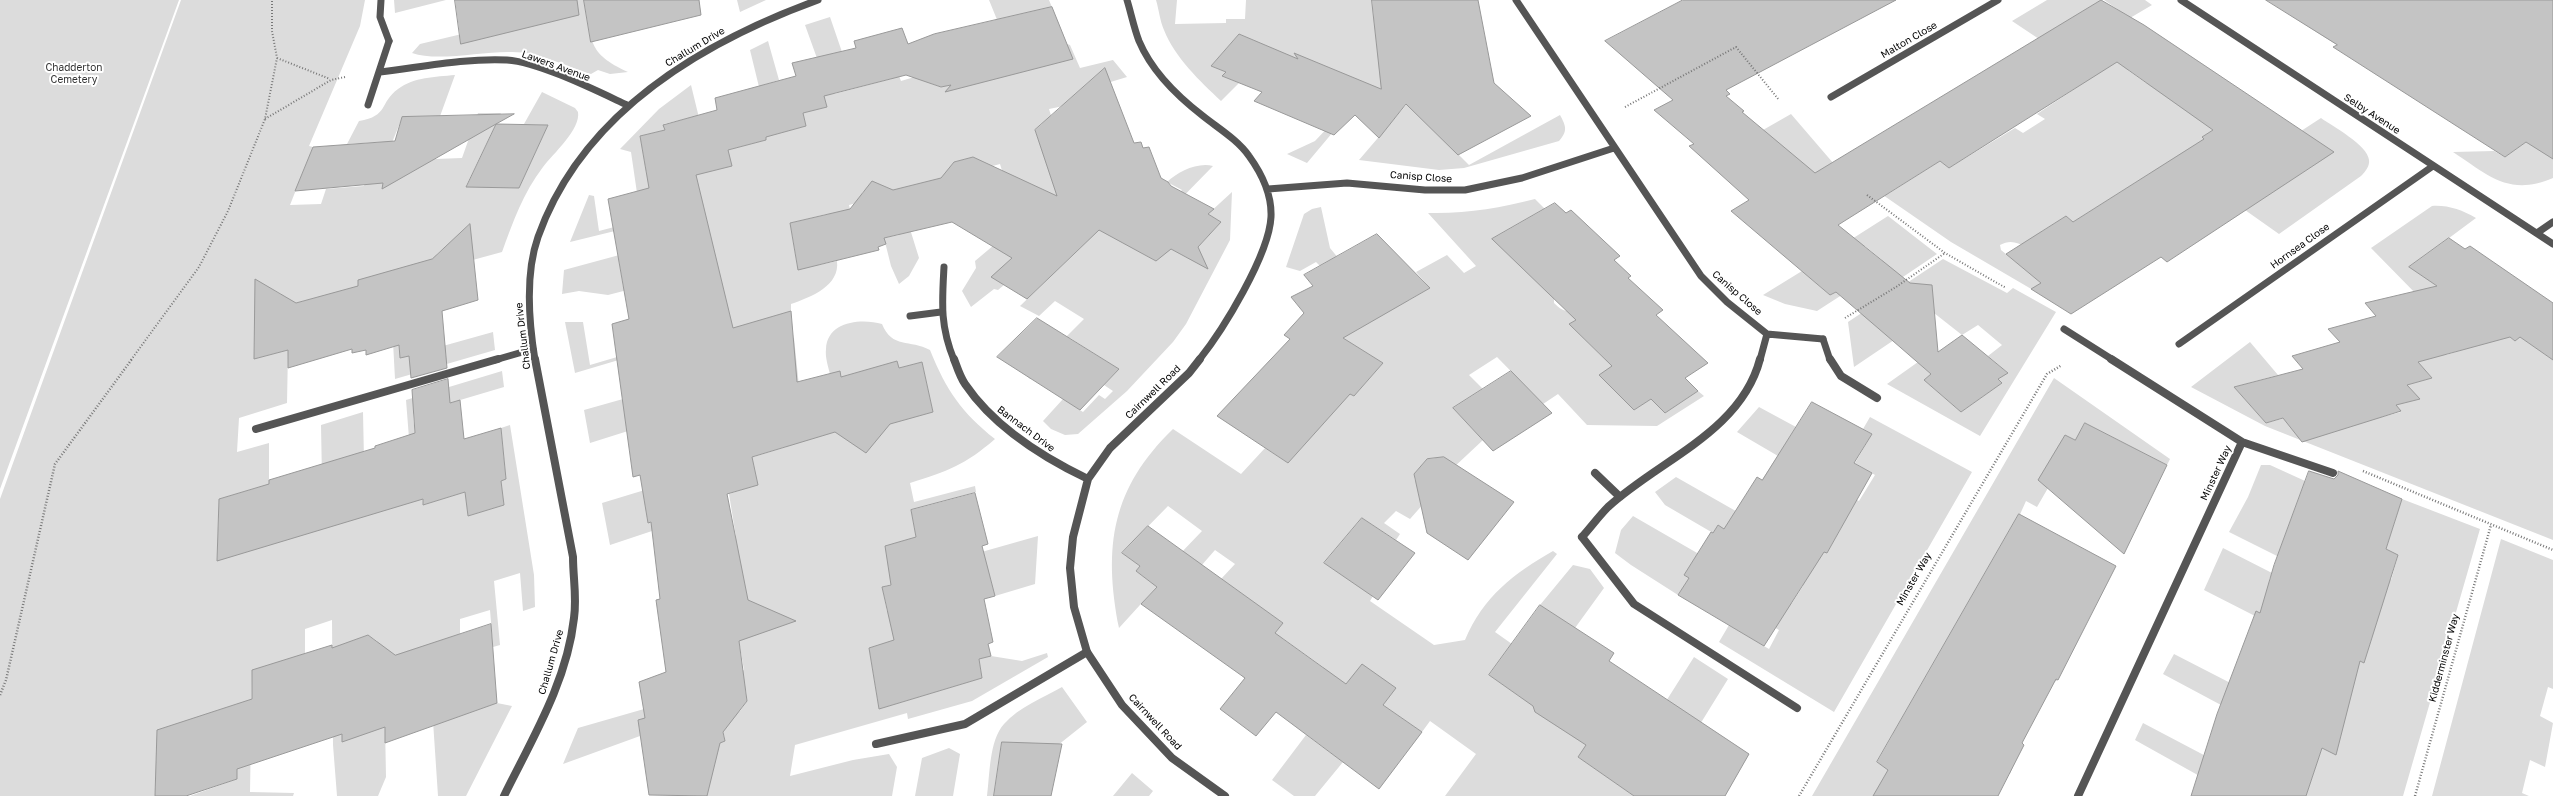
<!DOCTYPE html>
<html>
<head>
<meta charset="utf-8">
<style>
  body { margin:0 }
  canvas { display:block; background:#fff }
</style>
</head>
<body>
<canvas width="2553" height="796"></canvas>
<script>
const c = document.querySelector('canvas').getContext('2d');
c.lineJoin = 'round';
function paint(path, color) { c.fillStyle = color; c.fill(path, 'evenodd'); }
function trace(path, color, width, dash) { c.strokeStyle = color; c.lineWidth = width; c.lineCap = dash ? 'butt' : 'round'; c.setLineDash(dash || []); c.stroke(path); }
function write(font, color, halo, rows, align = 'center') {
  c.font = font + ' "Golos Text",sans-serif'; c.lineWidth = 4; c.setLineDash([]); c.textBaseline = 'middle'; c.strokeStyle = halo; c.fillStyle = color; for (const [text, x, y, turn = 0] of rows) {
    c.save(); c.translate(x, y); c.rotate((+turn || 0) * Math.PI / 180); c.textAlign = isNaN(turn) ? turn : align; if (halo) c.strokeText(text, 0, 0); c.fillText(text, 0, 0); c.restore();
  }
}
paint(new Path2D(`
  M 0,0 L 179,0 L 0,489 Z
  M 181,0 L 365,0 L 360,26 L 309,146 L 313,147 L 290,205 L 321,204 L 326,189 L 364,186 L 380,142 L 347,144 L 359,121 C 389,116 379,103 398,89 C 414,77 435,77 455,75 L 439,119 L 402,118 L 378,177 L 409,160 L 462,158 L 478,113 L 501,113 L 466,186 L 519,188 L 548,125 L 524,124 L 542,92 L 575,108 L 578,112 C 581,129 553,154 543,167 C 523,193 513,222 502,252 L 469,261 L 459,243 L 446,246 L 437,254 L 398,327 L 400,358 L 493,332 L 495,350 L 395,379 L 393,342 L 359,299 L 319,353 L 318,297 L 281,307 L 281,294 L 274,290 L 262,294 L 255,300 L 254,359 L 288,350 L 287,403 L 239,418 L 237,452 L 269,443 L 269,489 L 259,487 L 219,499 L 217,560 L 322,479 L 321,425 L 363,412 L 364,460 L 409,438 L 406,400 L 502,371 L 504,387 L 413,414 L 416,448 L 419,447 L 423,505 L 465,492 L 468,516 L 504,505 L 501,481 L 506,479 L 501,428 L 510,425 L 534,575 L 535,607 L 523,611 L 520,573 L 494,581 L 500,645 L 493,647 L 490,610 L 460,619 L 460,645 L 441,722 L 497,703 L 512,706 L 466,796 L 438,796 L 433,721 L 420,647 L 378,661 L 377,641 L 368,635 L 352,641 L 341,652 L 385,725 L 386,777 L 378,796 L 337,796 L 333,745 L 332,620 L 305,629 L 305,679 L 252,670 L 250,792 L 294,793 L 293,796 L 190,796 L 237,779 L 237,704 L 158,731 L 155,796 L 0,796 L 0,499 Z
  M 394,0 L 446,0 L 395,13 Z
  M 507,0 L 587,0 C 591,41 587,53 628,72 L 610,74 L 598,70 L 591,74 C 565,66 539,52 512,52 C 482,51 438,62 412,53 L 420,44 L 466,33 Z
  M 737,0 L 766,0 L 740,12 Z
  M 989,0 L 1049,0 L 1067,44 L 1070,45 L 1080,68 L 1113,60 L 1127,77 L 1094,87 L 1098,99 L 1049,109 L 1053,122 L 1041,124 L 1035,130 L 1038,139 L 1047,142 L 1138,235 L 1182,190 L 1167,182 C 1178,172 1197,162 1213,166 L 1167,213 L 1171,215 L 1138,251 L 1156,261 L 1168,247 L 1188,258 L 1221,222 L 1208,214 L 1232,192 L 1230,240 L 1186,324 L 1173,342 L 1127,391 L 1078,434 L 1065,435 L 1051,429 L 1043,421 L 1063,399 L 1083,412 L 1099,395 L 1105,399 L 1113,391 L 1104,385 L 1119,369 L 1070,338 L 1030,379 L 1027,376 L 1084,319 L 1055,301 L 1039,316 L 1020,306 L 1081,247 L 1081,239 L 1012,258 L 1004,285 L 998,290 L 994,289 L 971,307 L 962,291 L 976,268 L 975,261 L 1013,229 L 1013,207 L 1000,164 L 981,169 L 973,157 L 954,162 L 910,229 L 919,258 L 909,276 L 899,284 L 891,266 L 884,238 L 899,235 L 888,188 C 877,183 870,184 862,193 L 864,201 L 849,205 L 860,254 L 827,214 L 790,223 L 797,265 L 817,260 L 819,265 L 837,261 C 840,286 811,297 791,304 L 791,311 L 760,321 L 766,347 L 794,338 L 799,386 L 815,434 L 865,371 L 841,377 L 830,374 C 828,366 825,357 826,349 C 827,321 862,318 882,324 C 892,349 910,339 930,350 C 946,390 962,413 995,439 C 965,465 948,471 910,483 L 914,502 L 975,486 L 976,492 L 911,510 L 916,537 L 893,544 L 886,553 L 978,553 L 1038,536 L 1035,584 L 995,596 L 990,577 L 983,579 L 978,559 L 882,587 L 887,611 L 916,602 L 922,632 L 869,648 L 879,709 L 982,678 L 979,659 L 991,656 L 1022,661 L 1047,653 L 1048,657 L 972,701 L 908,719 L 907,713 L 795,745 L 790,776 L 853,760 L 889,754 L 897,767 L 892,796 L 658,796 L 707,796 L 664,763 L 725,741 L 721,717 L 740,711 L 747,701 L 746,690 L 639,720 L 640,736 L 563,764 L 578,728 L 651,707 L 650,702 L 744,670 L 739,641 L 667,633 L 672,558 L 736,537 L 729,494 L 753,486 L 757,481 L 753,463 L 644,496 L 648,523 L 656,521 L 658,529 L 610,545 L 602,503 L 786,447 L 647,425 L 590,443 L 584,410 L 623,399 L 622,359 L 575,373 L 565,322 L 583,322 L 590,365 L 634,352 L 722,287 L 721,278 L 710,274 L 639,287 L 608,295 L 579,291 L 562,294 L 564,270 L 623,254 L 624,260 L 619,262 L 623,286 L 638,282 L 619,230 L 570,242 L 589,195 L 594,196 L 599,231 L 618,226 L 637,193 L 631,152 L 620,149 L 659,109 L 691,85 L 712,171 L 731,166 L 728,150 L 766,140 L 754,88 L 759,87 L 750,50 L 768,41 L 779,80 L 763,85 L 776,134 L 806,126 L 803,113 L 827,107 L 814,63 L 818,61 L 805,25 L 830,17 L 842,52 L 822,57 L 834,94 L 891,79 L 884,36 L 901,81 L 928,73 L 932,84 L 941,87 L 950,85 L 1000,27 ZM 693,117 L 706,172 L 647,175 L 640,136 L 665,130 L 664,124 ZM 897,361 L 899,368 L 922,362 L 933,412 L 891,423 L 879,367 Z
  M 1156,0 L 1177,0 L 1175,24 L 1226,23 L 1226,19 L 1245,19 L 1246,0 L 1372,0 L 1374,18 L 1456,152 L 1469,165 L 1560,115 C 1566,126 1568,131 1559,141 L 1464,168 L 1439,170 L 1359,160 L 1413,97 L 1377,100 L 1364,95 L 1307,163 L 1287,154 L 1315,141 L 1332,123 L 1321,71 L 1239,34 L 1211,66 L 1226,72 L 1222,76 L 1239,83 L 1221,101 C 1200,81 1175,58 1164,30 C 1160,21 1159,10 1156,0 Z
  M 2047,0 L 2101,0 L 2039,39 L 2012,21 Z
  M 2104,0 L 2145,0 L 2152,5 L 2130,18 Z
  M 2113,49 L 2129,71 L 2146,83 L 2154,78 L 2213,130 L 2202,137 L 2285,184 L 2333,152 L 2301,131 L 2321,118 C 2332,126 2368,145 2369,160 C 2370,166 2365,172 2361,176 L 2279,234 L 2245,210 L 2192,201 L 2152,172 L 2073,222 L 2066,216 L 2042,231 L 2040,259 C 2027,249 2016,236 2000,245 L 2001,250 L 2042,283 L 2033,290 L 1951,242 L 1880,193 L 1855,167 L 1888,194 L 1940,161 L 1949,168 L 2015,128 L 2023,133 L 2045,119 L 2037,114 L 2079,86 Z
  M 1791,114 L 1846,178 L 1822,226 L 1749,138 Z
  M 2526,142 L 2553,144 L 2553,178 C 2509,197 2488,175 2453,152 L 2494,151 L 2505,157 Z
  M 1535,199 L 1545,209 L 1498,236 L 1554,294 L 1554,303 C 1561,310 1565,312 1575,311 L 1626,290 L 1569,324 L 1605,359 L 1639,337 L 1647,345 L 1600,375 L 1634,410 L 1651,399 L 1665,413 L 1698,391 L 1704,396 L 1657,426 L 1587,425 L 1558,394 L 1543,404 L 1497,357 L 1469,375 L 1483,389 L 1453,408 L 1483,440 L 1452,469 L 1436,458 L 1427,459 L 1414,474 L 1415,481 L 1433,493 L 1410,519 L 1396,511 L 1384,523 L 1400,534 L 1396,540 L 1362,518 L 1324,563 L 1373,596 L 1370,601 L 1434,645 L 1465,640 C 1483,597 1514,573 1553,551 L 1557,554 L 1495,632 L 1512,644 L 1489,675 L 1525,700 L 1610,710 L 1578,757 L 1634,796 L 1445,796 L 1476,754 L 1430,721 L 1422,732 L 1383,705 L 1395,688 L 1362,665 L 1329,706 L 1306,689 L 1323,667 L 1281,637 L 1245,679 L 1240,674 L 1283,623 L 1221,579 L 1235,564 L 1215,550 L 1201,566 L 1160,583 L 1119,628 C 1103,546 1112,488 1173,429 L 1241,474 L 1265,448 L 1288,463 L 1303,446 L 1302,363 L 1354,396 L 1383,363 L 1321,325 L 1334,259 L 1320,266 L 1316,262 L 1300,271 L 1286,267 L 1304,214 L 1312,209 L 1321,207 L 1330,248 L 1339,259 L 1394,286 L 1408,301 L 1430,288 L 1416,272 L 1447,255 L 1464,273 L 1476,266 L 1428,213 C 1466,214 1499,208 1535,199 ZM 1168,506 L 1202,531 L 1152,583 L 1136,571 L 1140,566 L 1122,553 Z
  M 2432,206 C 2448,205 2462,210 2476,218 L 2410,267 L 2515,341 L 2520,337 L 2553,360 L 2553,540 L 2265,426 L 2191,387 L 2250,342 L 2278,375 L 2234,387 L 2266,423 L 2365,397 L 2382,417 L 2401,412 L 2396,405 L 2419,399 L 2407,385 L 2432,378 L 2407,350 L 2435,343 L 2446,355 L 2465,349 L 2421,301 L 2422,300 L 2371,248 Z
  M 1888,216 L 1937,254 L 1894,283 L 1879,271 L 1817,311 L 1785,304 L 1763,295 L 1802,271 L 1830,295 L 1834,293 L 1882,260 L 1865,246 L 1855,253 L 1844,244 Z
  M 1943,259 L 2007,293 L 2013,288 L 2056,312 L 1980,436 L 1887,384 L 1918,362 L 1931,374 L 1924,380 L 1961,412 L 2002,383 L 1998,379 L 2007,372 L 1988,356 L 2002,345 L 1978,325 L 1962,335 L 1934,313 L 1854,367 L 1848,322 Z
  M 2054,378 L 2170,459 L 2167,465 L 2085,423 L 2075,440 L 2065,435 L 2048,488 L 2037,507 L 2026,501 L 1969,628 L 2058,680 L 2054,682 L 1941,651 L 1926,677 L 1924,708 L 2014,764 L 2010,774 L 1918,717 L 1903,741 L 1893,734 L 1877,762 L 1888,770 L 1875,796 L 1812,796 Z
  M 1759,407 L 1796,427 L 1778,456 L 1737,432 Z
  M 1870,417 L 1972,472 L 1834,712 L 1719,642 L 1729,625 L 1769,649 L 1779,630 L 1756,616 L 1766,600 L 1695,558 L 1684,575 L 1689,578 L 1678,595 L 1631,565 L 1615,553 L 1621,530 L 1633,516 L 1711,561 L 1714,558 L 1792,603 L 1803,586 L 1782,574 L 1725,530 L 1718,525 L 1713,533 L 1665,505 L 1655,492 L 1676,477 L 1741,514 L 1805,541 L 1827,553 L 1841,528 L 1832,486 L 1859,501 L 1875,475 L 1855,463 L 1872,434 L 1863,429 Z
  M 2261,465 L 2270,465 L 2349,501 L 2379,574 L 2391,580 L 2398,556 L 2386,549 L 2402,499 L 2480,529 L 2403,796 L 2306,796 L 2322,748 L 2335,754 L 2352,657 L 2364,663 L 2372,637 L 2361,631 L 2281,558 L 2229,532 L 2248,497 Z
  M 2501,539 L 2553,560 L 2553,689 L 2548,687 L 2540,716 L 2553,723 L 2545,767 L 2530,760 L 2522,793 L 2529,796 L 2432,796 Z
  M 2223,548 L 2272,573 L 2269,580 L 2284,587 L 2273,620 L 2255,616 L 2204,590 Z
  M 1573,565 L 1590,569 L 1604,588 L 1575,628 L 1540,605 Z
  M 2174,654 L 2246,691 L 2221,705 L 2163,674 Z
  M 1694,657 L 1728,679 L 1694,734 L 1645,796 L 1663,706 Z
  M 1062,687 L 1087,722 L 994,796 L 987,796 C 990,774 989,741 1004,724 C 1019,707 1043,698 1062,687 Z
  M 2143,723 L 2219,763 L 2212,783 L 2135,740 Z
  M 1306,735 L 1343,762 L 1315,796 L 1294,796 L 1272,780 Z
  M 949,748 L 960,754 L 953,796 L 915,796 L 922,758 Z
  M 1132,773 L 1153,791 L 1149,796 L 1113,796 Z`), '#dcdcdc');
const building = new Path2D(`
  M 455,0 L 577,0 L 579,15 L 461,44 Z
  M 584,0 L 699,0 L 701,15 L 591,42 Z
  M 1372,0 L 1478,0 L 1494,83 L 1531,116 L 1458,155 L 1406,104 L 1379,138 L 1355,115 L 1334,135 L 1254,101 L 1262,92 L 1222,76 L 1226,72 L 1211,66 L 1239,34 L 1298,59 L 1294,53 L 1381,89 Z
  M 1683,0 L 1896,0 L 1726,90 L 1730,94 L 1726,96 L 1744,111 L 1742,112 L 1815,173 L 2101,0 L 2144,25 L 2334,152 L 2167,262 L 2161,257 L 2071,314 L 2031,289 L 2041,283 L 2006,254 L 2066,216 L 2073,222 L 2204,139 L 2202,137 L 2213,130 L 2117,62 L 1949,168 L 1940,161 L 1838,225 L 1910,283 L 1932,285 L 1938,352 L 1962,335 L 2008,373 L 1998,379 L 2002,383 L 1961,412 L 1924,380 L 1931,374 L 1893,341 L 1836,292 L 1830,295 L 1731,211 L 1749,200 L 1689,146 L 1694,144 L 1654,110 L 1673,100 L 1605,41 Z
  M 2266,0 L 2553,0 L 2553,159 L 2526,142 L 2505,157 L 2333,47 L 2337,45 Z
  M 1052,7 L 1073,59 L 945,92 L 951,85 L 941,87 L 906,75 L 824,96 L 827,107 L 803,113 L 806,126 L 766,137 L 766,140 L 728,150 L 732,166 L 696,175 L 733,328 L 791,311 L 797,382 L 840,371 L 841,377 L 897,361 L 899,368 L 922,362 L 933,412 L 890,424 L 866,453 L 835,432 L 752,457 L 758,485 L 727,494 L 748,600 L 796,621 L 739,641 L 747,701 L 723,732 L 725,741 L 720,743 L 707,796 L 649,795 L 638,720 L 645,718 L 639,682 L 666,672 L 656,600 L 660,599 L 651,522 L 648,523 L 640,475 L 633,477 L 612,324 L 629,319 L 608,199 L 649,188 L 640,136 L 665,130 L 663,125 L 717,110 L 715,98 L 796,76 L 792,63 L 856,48 L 854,41 L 902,28 L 908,44 L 934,34 Z
  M 1105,68 L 1134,143 L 1141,142 L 1143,148 L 1149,147 L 1161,178 L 1168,182 L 1171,186 L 1214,209 L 1208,214 L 1221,222 L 1198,247 L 1208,269 L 1171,249 L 1156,261 L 1099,230 L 1027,299 L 991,277 L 1012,258 L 952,222 L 884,238 L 886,244 L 878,247 L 879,250 L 798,270 L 790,223 L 850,209 L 872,181 L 893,190 L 941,178 L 954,162 L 973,157 L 1057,196 L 1035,130 Z
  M 514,114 L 496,124 L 548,125 L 519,188 L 466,187 L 496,124 L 382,189 L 383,183 L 295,191 L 313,147 L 395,141 L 402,117 Z
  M 1555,203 L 1566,213 L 1571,210 L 1620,256 L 1614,260 L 1631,276 L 1628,278 L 1663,310 L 1656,315 L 1708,363 L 1685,378 L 1698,391 L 1665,413 L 1651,399 L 1634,410 L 1599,375 L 1612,366 L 1569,324 L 1576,320 L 1492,239 Z
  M 470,224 L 478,300 L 442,311 L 447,368 L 411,378 L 409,356 L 400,358 L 399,345 L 366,355 L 366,350 L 352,353 L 352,349 L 288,368 L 288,350 L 254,359 L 255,279 L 296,303 L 358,286 L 358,280 L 432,259 Z
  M 1377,234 L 1430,288 L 1343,338 L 1383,363 L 1354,396 L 1350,394 L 1288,463 L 1217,416 L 1290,339 L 1284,335 L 1304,313 L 1291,297 L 1313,286 L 1304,275 Z
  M 2449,238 L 2465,249 L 2470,246 L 2553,303 L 2553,360 L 2520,337 L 2515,341 L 2510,337 L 2418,362 L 2432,378 L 2407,385 L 2420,399 L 2396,405 L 2401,411 L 2302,442 L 2283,418 L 2266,423 L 2234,387 L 2303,369 L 2292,356 L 2340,342 L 2328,329 L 2376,316 L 2365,303 L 2437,286 L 2409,267 Z
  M 1037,318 L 1119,369 L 1080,410 L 997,357 Z
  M 1511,371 L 1552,413 L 1493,451 L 1453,408 Z
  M 448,379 L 450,403 L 460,400 L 464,439 L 501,428 L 506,479 L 501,481 L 504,505 L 468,516 L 465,492 L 423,505 L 423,499 L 217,561 L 219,499 L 269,484 L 269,480 L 375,448 L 375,446 L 415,433 L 412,390 Z
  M 1812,402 L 1872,434 L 1854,463 L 1872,473 L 1827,553 L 1824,552 L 1764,646 L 1678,595 L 1689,578 L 1684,575 L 1711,532 L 1713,533 L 1718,525 L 1724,529 L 1757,477 L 1762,480 Z
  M 2085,423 L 2167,465 L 2124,554 L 2038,480 L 2065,435 L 2075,440 Z
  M 1444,457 L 1514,502 L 1468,560 L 1427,533 L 1414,474 L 1427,459 Z
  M 2309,471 L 2334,479 L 2338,475 L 2338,471 L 2402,499 L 2386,549 L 2398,555 L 2364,663 L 2360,661 L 2336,755 L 2322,748 L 2306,796 L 2191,796 L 2217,714 L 2256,611 L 2260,613 L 2274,565 Z
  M 975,493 L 988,544 L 982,546 L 995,596 L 984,599 L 993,642 L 988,644 L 991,656 L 979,659 L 982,678 L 879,709 L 869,648 L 894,640 L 882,587 L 891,585 L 885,546 L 916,537 L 911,510 Z
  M 2019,514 L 2116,566 L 2058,680 L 2056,679 L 2022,743 L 2024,745 L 1998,796 L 1873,796 L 1888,770 L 1877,762 Z
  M 1362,518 L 1415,553 L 1378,600 L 1324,563 Z
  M 1148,526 L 1283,623 L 1275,633 L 1346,684 L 1362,664 L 1396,688 L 1383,705 L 1422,732 L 1379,789 L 1276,712 L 1256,736 L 1220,709 L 1245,678 L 1141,604 L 1157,587 L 1136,571 L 1140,566 L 1122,553 Z
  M 1540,605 L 1614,653 L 1609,661 L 1749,754 L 1725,796 L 1634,796 L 1578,757 L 1586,745 L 1535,712 L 1533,706 L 1489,675 Z
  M 491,624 L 497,703 L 385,743 L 385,727 L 342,742 L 342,734 L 237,769 L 237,779 L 186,796 L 155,796 L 157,730 L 252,699 L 252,670 L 332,645 L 332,648 L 368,635 L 395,655 Z
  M 1002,742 L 1062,744 L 1051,796 L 994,796 Z`);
paint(building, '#c4c4c4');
trace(building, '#999', 1);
trace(new Path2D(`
  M 277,58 L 330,79
  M 1625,107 L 1736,47 L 1779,100
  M 265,119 L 331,80 L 345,77
  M 1867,195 L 1945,253 L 2006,288
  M 1845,318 L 1896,287 L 1945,253
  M 131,360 L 199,267 L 228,211 L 265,119 L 277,58 L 272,31 L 272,0`), '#777', 2, [1, 2]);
trace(new Path2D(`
  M 2363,471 L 2553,550
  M 0,695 L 6,680 L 55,464 L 132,359
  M 1799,796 L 2047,374 L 2062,365
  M 2415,796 L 2491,525`), '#777', 2.5, [1, 2]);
trace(new Path2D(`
  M 381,0 L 380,17 L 389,41
  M 2064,329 L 2113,360
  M 1823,339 L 1830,360
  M 495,360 L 533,349`), '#555', 7);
trace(new Path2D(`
  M 1830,359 L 1841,376 L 1877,398
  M 2111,359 L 2242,442 L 2333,473
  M 256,429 L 498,359
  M 1582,537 L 1634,604 L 1797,708
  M 876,744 L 965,724 L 1087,652
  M 2078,796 L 2242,442`), '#555', 8);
trace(new Path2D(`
  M 1127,0 C 1131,13 1134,28 1139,41 C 1152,72 1177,96 1203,116 C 1218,128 1238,140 1249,156 C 1262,174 1272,195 1271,217 C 1269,255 1223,330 1199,360
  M 1516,0 L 1701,276 L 1727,302 L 1767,334 L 1823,339
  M 2181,0 L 2553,244
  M 380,72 C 422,67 465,58 507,60 C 539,62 597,91 627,105
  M 1831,97 L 1998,0
  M 368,105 L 389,41
  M 1268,189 L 1347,183 L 1425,190 L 1465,190 L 1522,178 L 1614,148
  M 2537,233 L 2553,222
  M 944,267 C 942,303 940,326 954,360
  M 910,316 L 941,312
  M 2179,344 L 2433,166
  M 535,360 C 529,323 525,274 538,237 C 582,113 700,43 818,0
  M 1760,360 L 1767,334`), '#555', 7);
trace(new Path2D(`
  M 954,359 C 957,367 960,377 965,384 C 994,427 1042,457 1088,479
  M 1200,359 L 1189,373 L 1110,448 L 1088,479 L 1073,537 L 1070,568 L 1074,607 L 1087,652 L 1122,705 L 1172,758 L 1225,796
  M 1595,473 L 1620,497
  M 1582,537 C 1591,527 1599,516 1608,507 C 1659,460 1741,432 1760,359
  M 504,796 C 532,739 567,682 574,618 C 577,597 573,578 573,557 L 535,359`), '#555', 8);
write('10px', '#000', '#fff', [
  ["Malton Close",1909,40,-30],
  ["Challum Drive",695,47,-31],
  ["Lawers Avenue",556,66,20],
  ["Selby Avenue",2372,114,33],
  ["Canisp Close",1421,177,4],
  ["Hornsea Close",2300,246,-36],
  ["Canisp Close",1737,293,41],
  ["Challum Drive",523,336,-97],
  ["Cairnwell Road",1153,392,-44],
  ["Bannach Drive",1026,429,37],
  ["Minster Way",2216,473,-65],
  ["Minster Way",1914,579,-60],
  ["Kidderminster Way",2444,658,-75],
  ["Challum Drive",551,662,-74],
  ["Cairnwell Road",1155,722,47]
]);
write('10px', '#333', '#fff', [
  ["Chadderton",74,68],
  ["Cemetery",74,80]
]);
</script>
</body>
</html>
